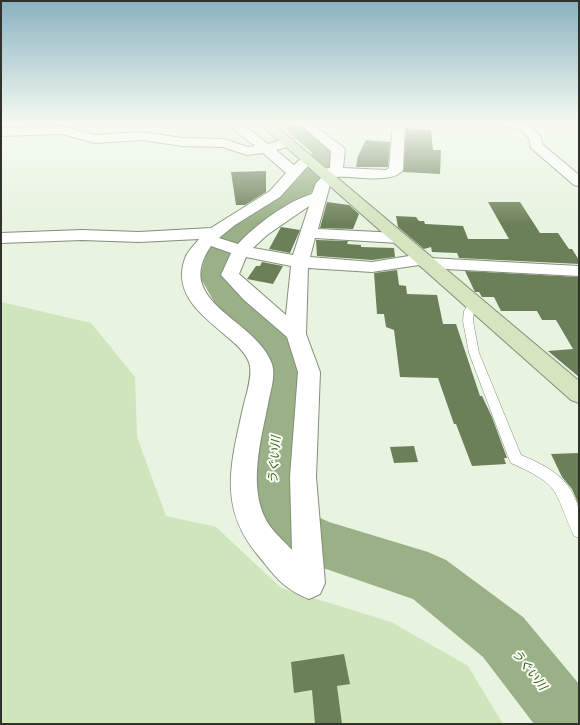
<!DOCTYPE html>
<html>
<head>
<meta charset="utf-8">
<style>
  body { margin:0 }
  #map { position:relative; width:580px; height:725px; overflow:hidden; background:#e8f3e0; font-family:"PT Serif",serif }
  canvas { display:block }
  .frame { position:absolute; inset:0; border:2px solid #2f332c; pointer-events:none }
</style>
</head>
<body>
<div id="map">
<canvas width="580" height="725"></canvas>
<div class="frame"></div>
</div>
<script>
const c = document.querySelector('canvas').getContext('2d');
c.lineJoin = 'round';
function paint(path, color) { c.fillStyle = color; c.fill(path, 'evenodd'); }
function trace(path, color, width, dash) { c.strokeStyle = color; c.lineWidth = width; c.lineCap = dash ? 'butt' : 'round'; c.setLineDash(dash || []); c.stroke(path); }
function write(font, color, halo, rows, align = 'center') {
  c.font = font + ' "PT Serif","Noto Sans JP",serif'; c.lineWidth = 4; c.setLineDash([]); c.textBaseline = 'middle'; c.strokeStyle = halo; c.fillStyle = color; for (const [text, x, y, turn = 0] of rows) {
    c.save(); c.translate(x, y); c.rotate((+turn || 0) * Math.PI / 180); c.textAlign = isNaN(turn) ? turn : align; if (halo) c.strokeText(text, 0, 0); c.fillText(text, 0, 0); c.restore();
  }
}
paint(new Path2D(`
  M 1,302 L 91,323 L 135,377 L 137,437 L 166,516 L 216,527 L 281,588 L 391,622 L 468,666 L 503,724 L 1,724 Z`), '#cfe5bc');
paint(new Path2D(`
  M 279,123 L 301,123 L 331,146 L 334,151 C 329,193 271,223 240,246 L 236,252 L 230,277 L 239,291 L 277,323 L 304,365 L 295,466 L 296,500 L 309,513 L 329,522 L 428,552 L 446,560 L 523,617 L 579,684 L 579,724 L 534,724 L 483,657 L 413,599 L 303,561 L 275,545 L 256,524 L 249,509 L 251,466 L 266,365 L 252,338 L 216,305 L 200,277 C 204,262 207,244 220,233 C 247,210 304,192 312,153 Z`), '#9ab087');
paint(new Path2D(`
  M 406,128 L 431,130 L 433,150 L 441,150 L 440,174 L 403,172 Z
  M 366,140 L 390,142 L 388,167 L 356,167 L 358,156 Z
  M 266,171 L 266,192 L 245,205 L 236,205 L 231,172 Z
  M 327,202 L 349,205 L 359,214 L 353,229 L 320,228 Z
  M 488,202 L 520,202 L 540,233 L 558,233 L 569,249 L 572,249 L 579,260 L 579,264 L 459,258 L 457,253 L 432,252 L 431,247 L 424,249 L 398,227 L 396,216 L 416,217 L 419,221 L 424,221 L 425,224 L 463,226 L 468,239 L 509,239 Z
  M 281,227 L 300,230 L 290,253 L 269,249 Z
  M 316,240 L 348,241 L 347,244 L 361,245 L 361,247 L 394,248 L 395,257 L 372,260 L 317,256 Z
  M 262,262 L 283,266 L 273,284 L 247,279 L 256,266 L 260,266 Z
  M 397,270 L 399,285 L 406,286 L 407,294 L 437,295 L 443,324 L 456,324 L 480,396 L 482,396 L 492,417 L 507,458 L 504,458 L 506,464 L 472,466 L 456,424 L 454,424 L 438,378 L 400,377 L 394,330 L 386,327 L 384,314 L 377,314 L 374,273 Z
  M 465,271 L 579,277 L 579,377 L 548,351 L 573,349 L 556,320 L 542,320 L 537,311 L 501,311 L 494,297 L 482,297 L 479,292 L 475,292 Z
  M 414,446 L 418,462 L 394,463 L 390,447 Z
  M 579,453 L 579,505 L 572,489 L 562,477 L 551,454 Z
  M 344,654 L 350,684 L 337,686 L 342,724 L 315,724 L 312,690 L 294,693 L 291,662 Z`), '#6b7f58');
const lane = new Path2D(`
  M 473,300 L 478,303 L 474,311 L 473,321 L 479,353 L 521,455 C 549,467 571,478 579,510 C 580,518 579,529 579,538 L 574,536 C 553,489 562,486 511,463 L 509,459 L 469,353 L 463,321 L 464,311 L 470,301 Z`);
const street = new Path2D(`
  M 229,123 L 241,123 L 268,144 L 288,138 L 293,139 L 294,142 L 293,145 L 276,150 L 294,165 C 299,159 306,156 314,158 L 316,161 L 307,167 L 280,197 L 235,225 L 219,238 L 238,244 C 255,225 288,201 312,194 L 316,183 L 323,176 L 318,175 L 316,172 L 318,169 L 330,168 L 331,151 L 298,123 L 311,123 L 343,147 L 345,150 L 343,168 L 386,170 L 389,168 L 393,123 L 405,123 L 403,170 C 392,185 352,175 336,177 L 330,185 L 318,229 L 398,233 L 404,234 L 406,238 L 404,242 L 398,243 L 315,238 L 310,257 L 372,262 L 421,254 L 427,255 L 429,258 L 579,266 L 579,276 L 427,268 L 419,265 L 372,272 L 308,268 L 306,334 L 320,372 L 316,477 L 325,583 L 320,594 L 309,599 C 282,588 275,576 257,554 C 218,506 231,463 243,408 C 246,395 252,379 250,366 C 248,355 238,346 231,340 C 205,317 170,295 186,256 C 189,250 195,244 199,239 L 139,242 L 82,240 L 1,243 L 1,233 L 82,230 L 139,232 L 211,228 L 270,191 L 286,173 L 263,153 L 247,155 L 223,147 L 182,146 L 142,140 L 95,143 L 62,134 L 1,136 L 1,128 L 62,126 L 95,135 L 142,132 L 182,138 L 224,139 L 248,147 L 255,146 L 238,133 ZM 309,206 L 293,255 L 253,248 L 267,235 ZM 211,246 L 231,253 L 221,275 L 244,300 L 287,337 L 298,372 L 290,477 L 292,550 C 284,541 272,531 266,520 C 248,485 261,440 268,404 C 270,392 276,376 272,364 C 256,318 171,303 211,246 ZM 246,257 L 291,266 L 286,315 L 239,274 Z
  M 499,123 L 528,123 L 541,137 L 542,144 L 579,175 L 579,186 L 574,185 L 531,148 L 529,138 L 520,129 L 501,126 Z`);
const secondary = new Path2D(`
  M 259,123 L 272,123 L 579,381 L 579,403 L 571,400 Z`);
trace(lane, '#848e7c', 1);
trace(street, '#848e7c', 2);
trace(secondary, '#848e7c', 2);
paint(lane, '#fff');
paint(street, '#fff');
paint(secondary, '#d4e5c0');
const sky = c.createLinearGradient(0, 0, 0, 224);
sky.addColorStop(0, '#89b2c1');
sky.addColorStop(0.55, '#f5faf1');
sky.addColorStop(1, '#f5faf100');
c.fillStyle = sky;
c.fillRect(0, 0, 580, 224);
write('italic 12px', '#3c581c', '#f8fef3', [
  ["うぐい川",275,460,-86],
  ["うぐい川",529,670,52]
]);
</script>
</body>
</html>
